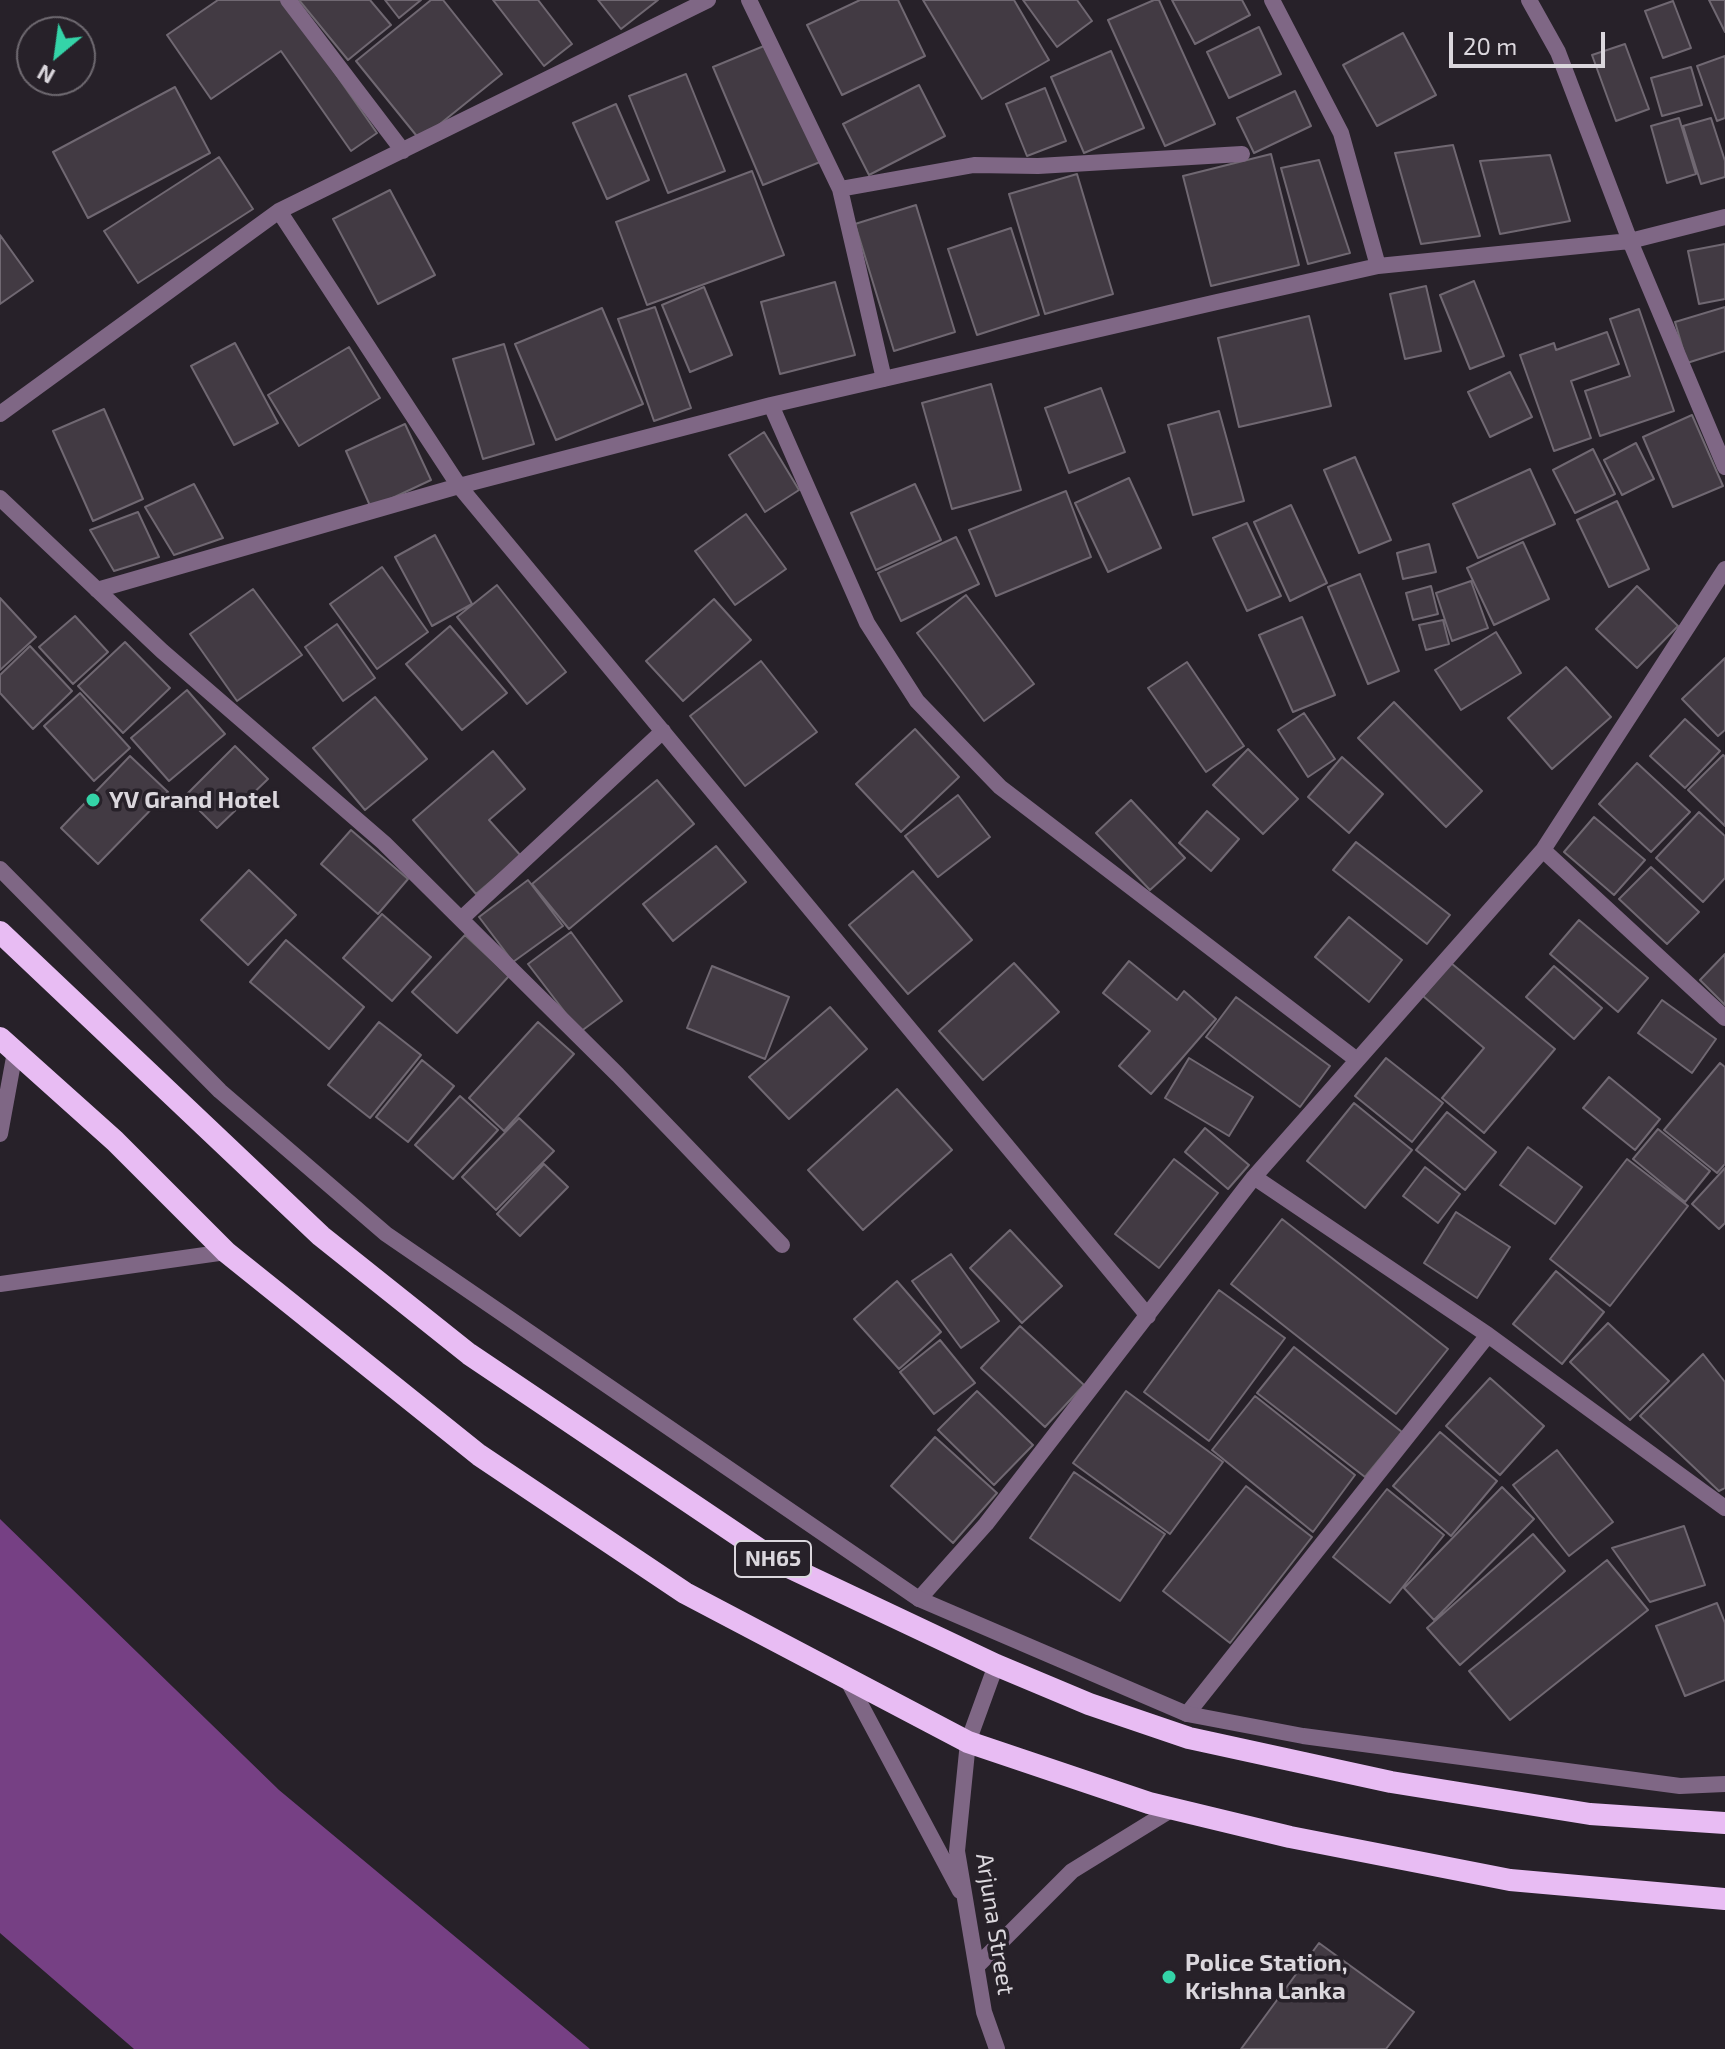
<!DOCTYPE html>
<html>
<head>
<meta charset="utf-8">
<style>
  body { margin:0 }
  #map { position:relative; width:1725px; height:2049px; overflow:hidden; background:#272129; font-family:"Exo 2",sans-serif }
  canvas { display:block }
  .north { position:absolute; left:16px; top:16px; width:80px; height:80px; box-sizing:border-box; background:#272129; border:2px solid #6f6a71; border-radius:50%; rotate:209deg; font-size:22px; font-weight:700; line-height:32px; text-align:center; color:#dbd7dd }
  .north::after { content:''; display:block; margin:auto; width:28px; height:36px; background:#34d4a8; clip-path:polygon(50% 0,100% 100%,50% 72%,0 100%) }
  .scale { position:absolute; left:1449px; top:32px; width:156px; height:36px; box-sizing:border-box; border:4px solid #dbd7dd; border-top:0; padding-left:10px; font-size:24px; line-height:28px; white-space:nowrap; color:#dbd7dd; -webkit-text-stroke:6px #272129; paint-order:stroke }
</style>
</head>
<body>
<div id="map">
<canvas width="1725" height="2049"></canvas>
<div class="north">N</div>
<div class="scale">20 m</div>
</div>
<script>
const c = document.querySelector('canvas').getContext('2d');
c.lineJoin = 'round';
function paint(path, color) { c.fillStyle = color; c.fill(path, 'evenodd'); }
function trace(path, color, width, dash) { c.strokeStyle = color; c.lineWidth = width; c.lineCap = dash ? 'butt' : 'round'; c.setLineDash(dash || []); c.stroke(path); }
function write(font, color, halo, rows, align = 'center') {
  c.font = font + ' "Exo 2",sans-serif'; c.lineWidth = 7; c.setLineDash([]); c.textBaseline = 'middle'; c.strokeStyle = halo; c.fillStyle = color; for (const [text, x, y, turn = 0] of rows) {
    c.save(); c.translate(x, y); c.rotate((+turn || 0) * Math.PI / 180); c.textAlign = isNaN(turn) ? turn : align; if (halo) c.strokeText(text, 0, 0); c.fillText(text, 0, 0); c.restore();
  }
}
paint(new Path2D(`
  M 0,1519 L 279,1790 L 590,2049 L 134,2049 L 0,1933 Z`), '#764084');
const building = new Path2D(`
  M 218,0 L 284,0 L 377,133 L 351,151 L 281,51 L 211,99 L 167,35 Z
  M 299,0 L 370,0 L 391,25 L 348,60 Z
  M 385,0 L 421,0 L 399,18 Z
  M 431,0 L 443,0 L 502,74 L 420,140 L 356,61 Z
  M 493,0 L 538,0 L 572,44 L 544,66 Z
  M 598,0 L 658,0 L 621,29 Z
  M 860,0 L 898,0 L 925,56 L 842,95 L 807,25 Z
  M 923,0 L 1014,0 L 1049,60 L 982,99 Z
  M 1023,0 L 1077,0 L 1092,21 L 1057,47 Z
  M 1154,0 L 1159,0 L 1215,124 L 1165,146 L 1108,20 Z
  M 1172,0 L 1242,0 L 1250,15 L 1195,44 Z
  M 1709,0 L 1725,0 L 1725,32 Z
  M 1673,1 L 1691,48 L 1663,58 L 1645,11 Z
  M 1259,27 L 1281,74 L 1229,98 L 1207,52 Z
  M 1403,33 L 1436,95 L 1377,126 L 1343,65 Z
  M 776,41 L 825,160 L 763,185 L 713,67 Z
  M 1625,44 L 1649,109 L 1616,121 L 1592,55 Z
  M 1111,51 L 1144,128 L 1084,153 L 1051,77 Z
  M 1725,56 L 1725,118 L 1717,121 L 1697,66 Z
  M 1691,67 L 1702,105 L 1662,116 L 1651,78 Z
  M 686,74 L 725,171 L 668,193 L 629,96 Z
  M 919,85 L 945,136 L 869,175 L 843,124 Z
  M 175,87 L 210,153 L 88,218 L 53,152 Z
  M 1045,88 L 1066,141 L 1027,156 L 1006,104 Z
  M 1295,91 L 1311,126 L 1254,153 L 1237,118 Z
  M 616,104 L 649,180 L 607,199 L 573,123 Z
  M 1679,118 L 1696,174 L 1667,183 L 1651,126 Z
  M 1711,118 L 1725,161 L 1725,177 L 1701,184 L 1683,126 Z
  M 1453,145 L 1480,236 L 1421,244 L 1395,153 Z
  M 1271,154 L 1299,265 L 1211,286 L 1183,176 Z
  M 1550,155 L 1570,221 L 1500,234 L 1480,161 Z
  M 219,157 L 253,209 L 138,283 L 104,231 Z
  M 1319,160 L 1350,253 L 1308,264 L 1281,168 Z
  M 752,171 L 784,255 L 647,305 L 616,222 Z
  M 1077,174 L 1113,294 L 1045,314 L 1009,194 Z
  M 390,190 L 435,275 L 378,304 L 333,219 Z
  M 916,205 L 955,332 L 894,351 L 855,224 Z
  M 1011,228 L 1039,315 L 977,335 L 948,249 Z
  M 0,235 L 33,281 L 0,304 Z
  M 1725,244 L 1725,299 L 1699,304 L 1688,251 Z
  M 1474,281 L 1504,356 L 1470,369 L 1440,295 Z
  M 835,282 L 855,355 L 780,374 L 761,302 Z
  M 1426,286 L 1441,351 L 1405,359 L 1390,294 Z
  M 704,287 L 732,355 L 690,372 L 662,305 Z
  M 655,307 L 691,408 L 654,421 L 618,319 Z
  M 1725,307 L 1725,351 L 1687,363 L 1675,322 Z
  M 602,308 L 643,404 L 556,440 L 515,344 Z
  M 1639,309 L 1674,411 L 1600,436 L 1585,391 L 1630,376 L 1610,319 Z
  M 1309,316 L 1331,406 L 1239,427 L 1218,338 Z
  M 1607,332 L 1619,364 L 1571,381 L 1591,438 L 1554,451 L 1520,355 L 1554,343 L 1556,350 Z
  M 235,343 L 278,423 L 234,445 L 191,366 Z
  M 504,344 L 534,444 L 483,459 L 453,359 Z
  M 349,347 L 380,398 L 299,446 L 268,395 Z
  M 1510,372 L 1532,417 L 1490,437 L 1468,392 Z
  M 991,384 L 1021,490 L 952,509 L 922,403 Z
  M 1101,388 L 1125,452 L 1069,473 L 1045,408 Z
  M 104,409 L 143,499 L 93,521 L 53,431 Z
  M 1219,411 L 1244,501 L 1193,515 L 1168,425 Z
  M 1692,415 L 1723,486 L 1673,507 L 1643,437 Z
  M 405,424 L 431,480 L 371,508 L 346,451 Z
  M 764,432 L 799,490 L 765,512 L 729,455 Z
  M 1636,443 L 1654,479 L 1622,495 L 1604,460 Z
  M 1593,449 L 1615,494 L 1575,513 L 1553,470 Z
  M 1355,457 L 1391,540 L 1359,553 L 1324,470 Z
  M 1530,469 L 1555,524 L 1478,558 L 1453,504 Z
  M 1129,478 L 1161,548 L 1108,572 L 1075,503 Z
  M 194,484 L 223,538 L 174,555 L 145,507 Z
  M 915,484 L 941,540 L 876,570 L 851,513 Z
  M 1066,491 L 1091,557 L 996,596 L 969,530 Z
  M 1617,501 L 1649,569 L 1609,587 L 1577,520 Z
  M 1291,505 L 1327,583 L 1290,601 L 1254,522 Z
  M 138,512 L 159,557 L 114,571 L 90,530 Z
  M 746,514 L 786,569 L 735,605 L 695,551 Z
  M 1247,523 L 1281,596 L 1247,611 L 1213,538 Z
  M 435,535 L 472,604 L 432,626 L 395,557 Z
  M 956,537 L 979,584 L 901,621 L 878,573 Z
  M 1523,542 L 1549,599 L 1494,625 L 1467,568 Z
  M 1429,544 L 1436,572 L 1403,579 L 1397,553 Z
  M 382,567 L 428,632 L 377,669 L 330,604 Z
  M 1360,574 L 1399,671 L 1368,684 L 1328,587 Z
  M 1471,581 L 1488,628 L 1452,641 L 1436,593 Z
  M 497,585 L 566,672 L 527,704 L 457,617 Z
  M 1431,586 L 1438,614 L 1413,620 L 1406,593 Z
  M 1637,586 L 1678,626 L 1637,668 L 1596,629 Z
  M 253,589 L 302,655 L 237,701 L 190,634 Z
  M 966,595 L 1034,684 L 984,721 L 917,633 Z
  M 0,598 L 36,637 L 0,670 Z
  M 714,599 L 751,640 L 683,701 L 646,661 Z
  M 75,616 L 108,652 L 73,684 L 39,647 Z
  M 1302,617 L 1335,695 L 1293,712 L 1259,635 Z
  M 1443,620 L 1449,644 L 1426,650 L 1419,625 Z
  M 337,624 L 375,678 L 343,701 L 305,647 Z
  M 450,626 L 507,693 L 462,730 L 406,664 Z
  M 1496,632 L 1521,673 L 1461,710 L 1435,670 Z
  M 125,642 L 170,688 L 123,733 L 78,686 Z
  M 30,646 L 72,691 L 33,729 L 0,693 L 0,675 Z
  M 1725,658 L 1725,730 L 1718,736 L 1682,699 Z
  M 761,661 L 817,732 L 745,786 L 690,716 Z
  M 1187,662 L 1244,746 L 1206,772 L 1148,688 Z
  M 1566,667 L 1611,717 L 1552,769 L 1508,718 Z
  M 187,690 L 225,734 L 169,781 L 131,738 Z
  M 80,693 L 130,748 L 94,781 L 44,726 Z
  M 375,697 L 427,759 L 365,810 L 313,748 Z
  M 1394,702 L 1482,791 L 1446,827 L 1358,738 Z
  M 1304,713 L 1335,759 L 1308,777 L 1278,730 Z
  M 1685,719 L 1720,751 L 1685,788 L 1650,756 Z
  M 915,729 L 959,777 L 901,832 L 856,784 Z
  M 235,746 L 268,779 L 217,828 L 185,796 Z
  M 1248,749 L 1298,799 L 1263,834 L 1213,785 Z
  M 493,751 L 525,789 L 489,820 L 521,856 L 476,894 L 413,820 Z
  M 1723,755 L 1725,756 L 1725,826 L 1688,790 Z
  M 130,756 L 168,792 L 98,864 L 61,828 Z
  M 1342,757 L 1383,794 L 1349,833 L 1308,797 Z
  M 1637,763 L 1690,812 L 1651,852 L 1599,804 Z
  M 657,780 L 694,824 L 569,929 L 532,884 Z
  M 958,795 L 990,837 L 938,877 L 905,836 Z
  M 1131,800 L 1185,858 L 1150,890 L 1096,833 Z
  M 1207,811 L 1239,839 L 1211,871 L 1179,843 Z
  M 1699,812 L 1725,836 L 1725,878 L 1703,902 L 1656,858 Z
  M 1594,817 L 1645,860 L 1614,895 L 1564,852 Z
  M 351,830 L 408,879 L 378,914 L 321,864 Z
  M 1356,842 L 1450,915 L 1427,944 L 1333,870 Z
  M 716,846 L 746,882 L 673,941 L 643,904 Z
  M 1651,867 L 1699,912 L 1667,944 L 1619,899 Z
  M 249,870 L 296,915 L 248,965 L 201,920 Z
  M 913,871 L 972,940 L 908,994 L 849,925 Z
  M 528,880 L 563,926 L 513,962 L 479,917 Z
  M 382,914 L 431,957 L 392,1001 L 343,958 Z
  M 1349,917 L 1402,960 L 1369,1002 L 1315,957 Z
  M 1579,920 L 1648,978 L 1618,1012 L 1550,954 Z
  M 571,932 L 622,1001 L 580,1032 L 528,964 Z
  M 465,935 L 509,976 L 457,1033 L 412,992 Z
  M 286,940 L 364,1007 L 329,1049 L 250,982 Z
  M 1725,954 L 1725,1005 L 1700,980 Z
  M 1129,961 L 1177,1000 L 1184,991 L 1216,1019 L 1151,1094 L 1119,1066 L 1150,1031 L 1103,993 Z
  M 1014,963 L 1059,1012 L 983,1080 L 939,1031 Z
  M 1451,963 L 1555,1049 L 1484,1133 L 1442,1098 L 1484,1048 L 1423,996 Z
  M 712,966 L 789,997 L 765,1059 L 687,1028 Z
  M 1554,966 L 1602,1008 L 1574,1039 L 1526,997 Z
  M 1236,997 L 1330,1066 L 1300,1107 L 1206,1037 Z
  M 1662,1000 L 1716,1039 L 1692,1073 L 1638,1033 Z
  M 830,1007 L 867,1049 L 789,1119 L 749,1077 Z
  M 379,1022 L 421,1055 L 370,1118 L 328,1085 Z
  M 538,1022 L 574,1054 L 504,1131 L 469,1098 Z
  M 1189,1058 L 1253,1097 L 1229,1136 L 1165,1098 Z
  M 1386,1058 L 1443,1103 L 1412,1142 L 1355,1096 Z
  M 422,1060 L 454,1086 L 408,1142 L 376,1117 Z
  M 1720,1063 L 1725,1067 L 1725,1164 L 1717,1173 L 1664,1130 Z
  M 1609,1077 L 1660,1119 L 1635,1150 L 1583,1108 Z
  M 897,1089 L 952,1150 L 863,1230 L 808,1170 Z
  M 460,1096 L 498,1130 L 453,1179 L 415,1145 Z
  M 1354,1103 L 1412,1150 L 1365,1208 L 1307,1161 Z
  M 1447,1112 L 1496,1152 L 1465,1190 L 1416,1150 Z
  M 519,1118 L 554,1151 L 496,1210 L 462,1177 Z
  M 1205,1128 L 1249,1165 L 1228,1189 L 1185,1152 Z
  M 1658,1129 L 1710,1171 L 1685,1202 L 1633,1159 Z
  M 1528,1147 L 1582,1187 L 1555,1224 L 1500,1185 Z
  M 1174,1159 L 1218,1193 L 1159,1268 L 1115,1234 Z
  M 1627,1159 L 1688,1206 L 1610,1306 L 1550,1259 Z
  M 544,1164 L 568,1187 L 520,1236 L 497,1214 Z
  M 1425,1167 L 1460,1194 L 1438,1223 L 1403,1196 Z
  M 1725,1168 L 1725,1223 L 1719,1229 L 1692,1204 Z
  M 1456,1212 L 1510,1247 L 1477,1298 L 1424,1263 Z
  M 1282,1219 L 1448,1349 L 1396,1414 L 1231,1284 Z
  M 1010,1230 L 1062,1286 L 1022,1323 L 970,1268 Z
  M 951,1254 L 999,1321 L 961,1348 L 912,1281 Z
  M 1556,1271 L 1604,1312 L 1562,1364 L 1513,1324 Z
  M 897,1281 L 941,1332 L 899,1369 L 854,1319 Z
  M 1219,1290 L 1285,1338 L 1209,1441 L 1144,1392 Z
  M 1608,1323 L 1669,1381 L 1630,1420 L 1570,1362 Z
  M 1020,1326 L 1084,1385 L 1045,1427 L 981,1368 Z
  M 940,1340 L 975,1383 L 934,1414 L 900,1372 Z
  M 1294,1347 L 1402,1432 L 1365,1477 L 1257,1393 Z
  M 1703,1354 L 1725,1382 L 1725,1488 L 1719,1491 L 1640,1416 Z
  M 1490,1378 L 1544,1426 L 1500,1475 L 1446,1426 Z
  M 977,1391 L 1033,1445 L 994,1485 L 938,1430 Z
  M 1126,1391 L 1223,1462 L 1170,1534 L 1073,1463 Z
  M 1255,1396 L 1355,1475 L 1313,1532 L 1212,1450 Z
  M 1440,1432 L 1497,1481 L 1451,1536 L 1393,1486 Z
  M 935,1437 L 997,1493 L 953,1543 L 891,1486 Z
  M 1557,1450 L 1613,1522 L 1569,1556 L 1513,1485 Z
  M 1074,1472 L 1165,1534 L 1120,1601 L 1030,1538 Z
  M 1246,1486 L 1312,1537 L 1230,1643 L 1163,1591 Z
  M 1502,1487 L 1534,1519 L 1434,1620 L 1404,1588 Z
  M 1387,1489 L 1444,1535 L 1390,1603 L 1333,1557 Z
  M 1684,1526 L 1705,1585 L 1650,1602 L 1612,1548 Z
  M 1533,1534 L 1565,1571 L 1460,1665 L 1427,1628 Z
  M 1607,1560 L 1648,1610 L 1510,1720 L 1469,1671 Z
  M 1717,1603 L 1725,1623 L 1725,1680 L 1685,1696 L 1656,1626 Z
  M 1319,1943 L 1414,2012 L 1386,2049 L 1241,2049 Z`);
paint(building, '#423a43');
trace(building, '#706872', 2);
trace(new Path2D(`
  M 288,0 L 403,151
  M 749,0 L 840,189 L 884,379
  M 1272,0 L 1341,133 L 1378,266
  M 1529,0 L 1558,52 L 1630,241 L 1725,467
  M 840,189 L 974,165 L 1038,166 L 1242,154
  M 279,211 L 459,486 L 1148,1316
  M 771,405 L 867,623 L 917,701 L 1000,787 L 1357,1060
  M 0,414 L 279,211 L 708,0
  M 0,498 L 162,651 L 384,843 L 618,1075 L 782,1245
  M 97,590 L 459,486 L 771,405 L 1217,302 L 1378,266 L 1630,241 L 1725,217
  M 1543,850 L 1725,1018
  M 461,919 L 663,731
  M 1254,1177 L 1488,1335 L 1725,1508
  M 919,1599 L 986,1524 L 1254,1177 L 1543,850 L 1725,569
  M 1187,1714 L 1488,1335`), '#7f6785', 16);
trace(new Path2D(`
  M 0,869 L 220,1091 L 386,1234 L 919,1599 L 1187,1714 L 1303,1736 L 1680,1786 L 1725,1784
  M 0,1134 L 15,1052
  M 0,1284 L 226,1252
  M 996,1665 L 968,1742 L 957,1851 L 984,2012 L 997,2049
  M 848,1681 L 960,1891
  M 977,1966 L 1072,1871 L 1174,1808`), '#7f6785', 16);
trace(new Path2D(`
  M 0,932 L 321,1236 L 469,1354 L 778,1562 L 996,1665 L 1089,1704 L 1189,1738 L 1391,1782 L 1590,1814 L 1725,1823
  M 0,1038 L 115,1141 L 226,1252 L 479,1455 L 685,1593 L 968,1742 L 1149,1803 L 1290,1837 L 1510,1880 L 1725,1899`), '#e8bcf3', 22);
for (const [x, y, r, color] of [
  [93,800,8,"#34d4a8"],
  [1169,1977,8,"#34d4a8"]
]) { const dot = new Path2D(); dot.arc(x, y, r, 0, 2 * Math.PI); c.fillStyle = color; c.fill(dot); trace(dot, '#272129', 3); }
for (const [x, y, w] of [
  [773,1559,76]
]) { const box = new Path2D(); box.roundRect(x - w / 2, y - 18, w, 36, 6); c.fillStyle = '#272129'; c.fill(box); trace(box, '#dbd7dd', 2); }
write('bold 22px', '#dbd7dd', null, [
  ["NH65",773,1559]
]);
write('bold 24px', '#dbd7dd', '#272129', [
  ["YV Grand Hotel",109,800],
  ["Police Station,",1185,1963],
  ["Krishna Lanka",1185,1991]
], 'left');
write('24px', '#dbd7dd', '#272129', [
  ["Arjuna Street",995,1924,81]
]);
</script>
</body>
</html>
